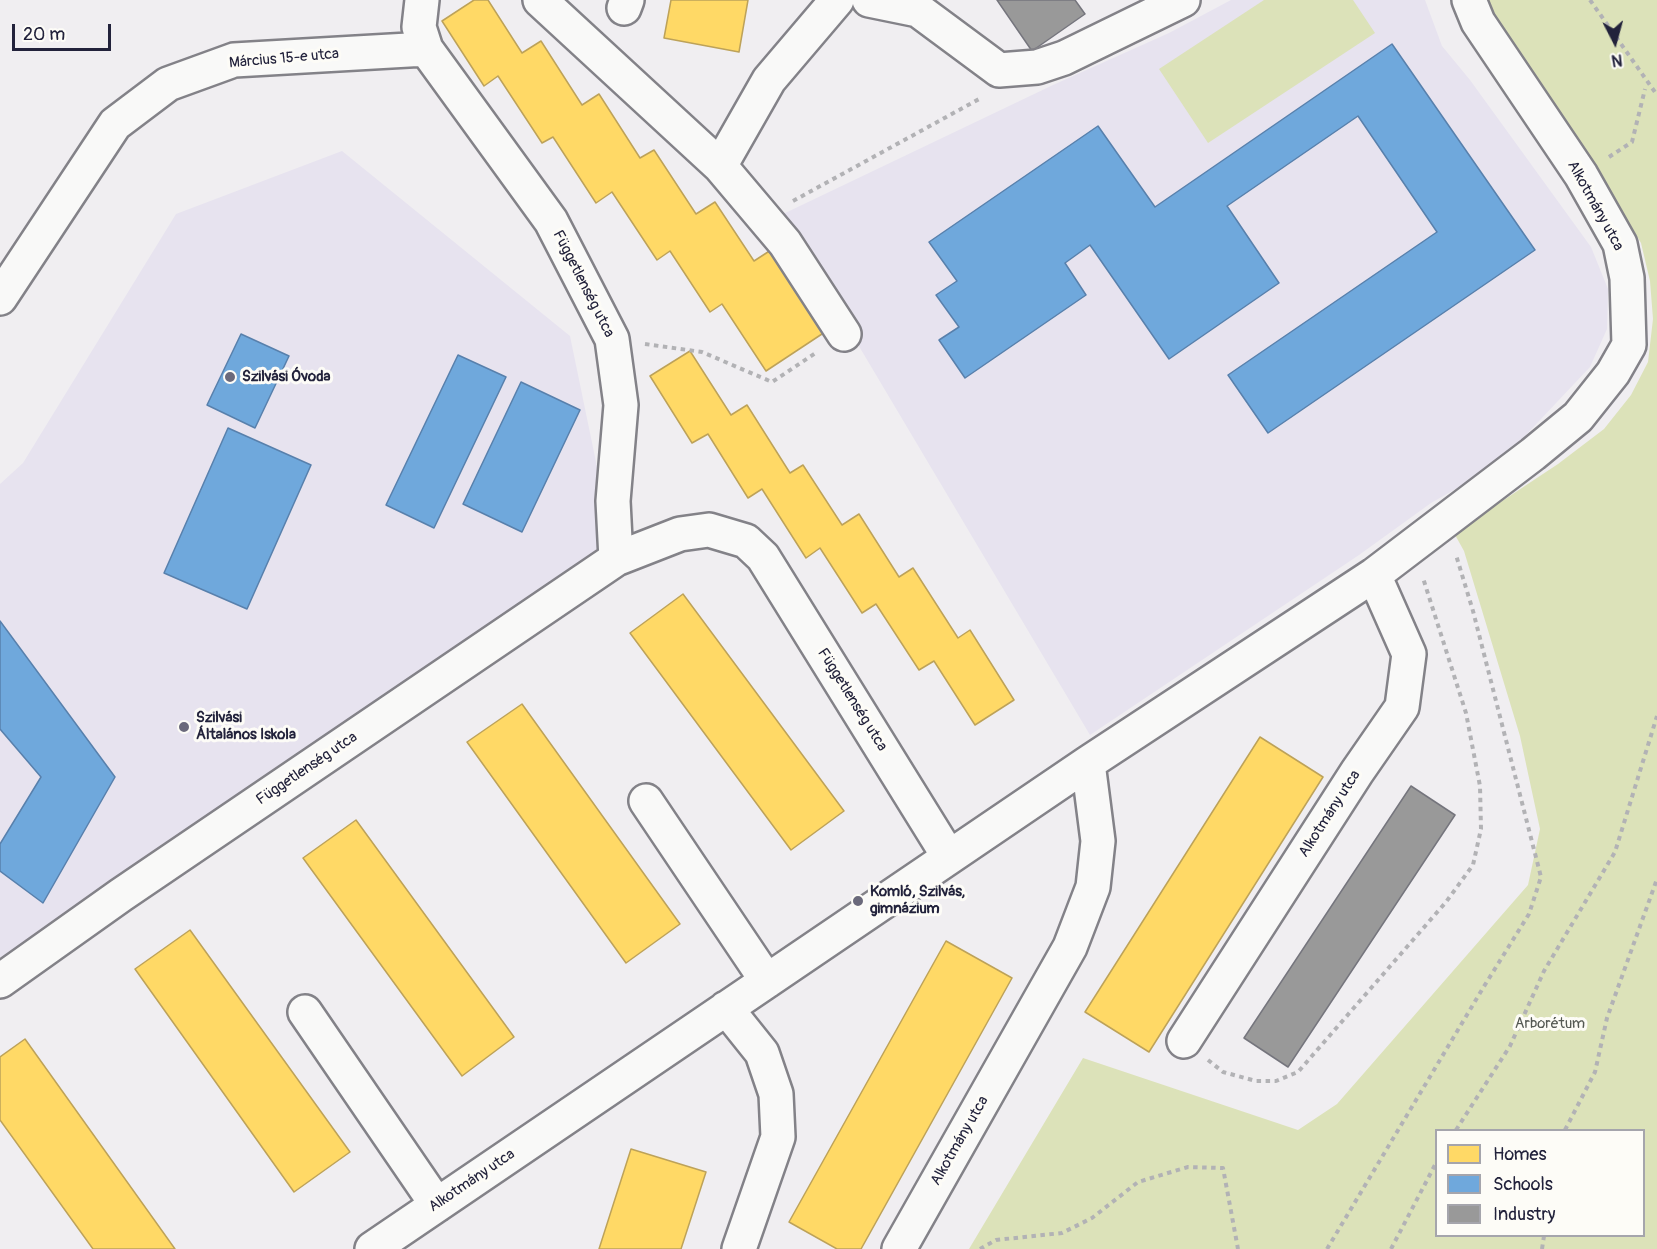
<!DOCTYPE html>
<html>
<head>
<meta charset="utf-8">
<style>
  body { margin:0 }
  #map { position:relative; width:1657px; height:1249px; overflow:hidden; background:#f0eef1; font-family:Pangolin,sans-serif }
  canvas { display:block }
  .legend { position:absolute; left:1435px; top:1129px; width:210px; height:108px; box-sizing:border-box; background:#fdfcf7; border:2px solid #a5a5ac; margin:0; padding:8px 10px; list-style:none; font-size:18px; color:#22223b }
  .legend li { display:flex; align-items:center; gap:12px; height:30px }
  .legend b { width:30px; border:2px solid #a5a5ac }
  .north { position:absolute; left:1585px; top:12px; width:60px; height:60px; -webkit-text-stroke:4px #fdfcf7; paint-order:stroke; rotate:174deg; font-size:16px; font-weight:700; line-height:24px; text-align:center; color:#22223b }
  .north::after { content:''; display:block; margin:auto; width:21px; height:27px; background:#22223b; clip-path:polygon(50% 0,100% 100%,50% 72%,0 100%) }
  .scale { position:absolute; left:12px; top:24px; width:99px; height:27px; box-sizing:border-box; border:3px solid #22223b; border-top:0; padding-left:8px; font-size:18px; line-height:21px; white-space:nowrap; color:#22223b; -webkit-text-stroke:4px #fdfcf7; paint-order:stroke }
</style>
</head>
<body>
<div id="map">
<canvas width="1657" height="1249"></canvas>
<ul class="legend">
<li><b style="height:16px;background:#ffd966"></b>Homes</li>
<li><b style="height:16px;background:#6fa8dc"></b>Schools</li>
<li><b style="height:16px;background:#999"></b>Industry</li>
</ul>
<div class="north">N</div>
<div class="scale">20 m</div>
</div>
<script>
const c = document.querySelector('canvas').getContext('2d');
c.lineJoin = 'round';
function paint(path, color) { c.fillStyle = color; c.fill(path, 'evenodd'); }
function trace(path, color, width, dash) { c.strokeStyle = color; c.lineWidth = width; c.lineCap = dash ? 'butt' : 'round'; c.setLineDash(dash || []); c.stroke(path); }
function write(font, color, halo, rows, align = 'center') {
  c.font = font + ' Pangolin,sans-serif'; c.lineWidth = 6; c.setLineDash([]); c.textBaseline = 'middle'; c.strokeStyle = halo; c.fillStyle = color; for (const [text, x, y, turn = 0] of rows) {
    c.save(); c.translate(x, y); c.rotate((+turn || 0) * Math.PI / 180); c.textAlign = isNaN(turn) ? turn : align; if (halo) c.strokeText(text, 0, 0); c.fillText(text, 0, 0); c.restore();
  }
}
paint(new Path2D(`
  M 1231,0 L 1425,0 L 1442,46 L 1470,80 L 1591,247 L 1608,289 L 1607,329 L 1590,367 L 1525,436 L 1480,475 L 1431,503 L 1359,555 L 1090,735 L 781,215 L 1053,85 L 1169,33 Z
  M 342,151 L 570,336 L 616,559 L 0,981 L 0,484 L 23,463 L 176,214 Z`), '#e7e3ef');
paint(new Path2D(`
  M 1264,0 L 1353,0 L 1375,33 L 1208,143 L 1159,69 Z
  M 1483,0 L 1657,0 L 1657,1249 L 969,1249 L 1083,1058 L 1298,1130 L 1337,1104 L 1528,885 L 1540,829 L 1520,736 L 1464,551 L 1454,533 L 1558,464 L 1604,429 L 1631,395 L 1648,362 L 1653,319 L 1650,281 L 1641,243 L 1596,168 ZM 1436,1130 L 1644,1130 L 1644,1236 L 1436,1236 Z`), '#dce2b9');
const homes = new Path2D(`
  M 474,0 L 488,0 L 522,53 L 541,41 L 582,105 L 599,94 L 640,158 L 654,150 L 696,214 L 715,202 L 754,261 L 771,250 L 825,332 L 766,371 L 722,304 L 710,312 L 670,251 L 657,260 L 612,192 L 596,203 L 553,137 L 542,143 L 498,76 L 484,86 L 442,21 Z
  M 671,0 L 748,0 L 739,52 L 664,38 Z
  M 690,351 L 731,415 L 747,405 L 790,473 L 803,465 L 842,525 L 859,514 L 899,577 L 913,568 L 958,638 L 970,630 L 1014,700 L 975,725 L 934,661 L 919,670 L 876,604 L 862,613 L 820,548 L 806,558 L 762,489 L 748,498 L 708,434 L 692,443 L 650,376 Z
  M 683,594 L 844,811 L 791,850 L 630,633 Z
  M 522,704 L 680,924 L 626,963 L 467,742 Z
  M 1260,737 L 1323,777 L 1149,1052 L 1085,1012 Z
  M 356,820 L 514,1037 L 462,1076 L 303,858 Z
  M 190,930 L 350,1152 L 294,1192 L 135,969 Z
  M 946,941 L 1012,978 L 861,1249 L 837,1249 L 789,1222 Z
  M 25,1039 L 175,1249 L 93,1249 L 0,1120 L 0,1057 Z
  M 631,1149 L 706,1172 L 681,1249 L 599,1249 Z`);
paint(homes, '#ffd966');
trace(homes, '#bda259', 1.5);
const schools = new Path2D(`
  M 1392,44 L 1535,250 L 1268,433 L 1228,375 L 1437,232 L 1358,116 L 1227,206 L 1279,283 L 1169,359 L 1090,245 L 1065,263 L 1086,295 L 965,378 L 939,340 L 959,327 L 936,295 L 957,281 L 929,242 L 1098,126 L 1155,207 Z
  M 241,334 L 289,356 L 255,428 L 207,405 Z
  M 458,355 L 506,377 L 434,528 L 386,505 Z
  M 521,382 L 580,410 L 522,532 L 463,504 Z
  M 228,428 L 311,465 L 247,609 L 164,573 Z
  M 0,621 L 115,777 L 43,903 L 0,871 L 0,844 L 41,777 L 0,729 Z`);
paint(schools, '#6fa8dc');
trace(schools, '#5880ac', 1.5);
const industry = new Path2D(`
  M 997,0 L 1075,0 L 1085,14 L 1032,51 Z
  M 1411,786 L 1455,815 L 1288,1067 L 1244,1038 Z`);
paint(industry, '#999');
trace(industry, '#75757d', 1.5);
const minor = new Path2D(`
  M 422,0 L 419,27 L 426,49 L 551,221 L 612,339 L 621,405 L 613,501 L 616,559
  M 540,0 L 720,166 L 785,243 L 844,334
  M 869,0 L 918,10 L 999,70 L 1037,67 L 1064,58 L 1183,0
  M 624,8 L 627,0
  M 720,166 L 769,80 L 837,0
  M 0,298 L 115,124 L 168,84 L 234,60 L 426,49
  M 646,801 L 767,981
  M 0,981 L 121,895 L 616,559 L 680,534 L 709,530 L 746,541 L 763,557 L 949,857
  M 726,1008 L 762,1053 L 776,1094 L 778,1137 L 739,1249
  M 305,1012 L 437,1205
  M 1184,1041 L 1357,772 L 1402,707 L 1409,654 L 1374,575
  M 372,1249 L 1088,763 L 1374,575 L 1533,454 L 1578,417 L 1613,373 L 1629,345 L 1627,278 L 1620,244 L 1581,175 L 1478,22 L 1469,0
  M 899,1249 L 1070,947 L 1093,887 L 1098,841 L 1088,763`);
trace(minor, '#838288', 38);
trace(new Path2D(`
  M 1590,0 L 1657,95
  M 1609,157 L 1632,142 L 1645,89
  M 793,201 L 981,98
  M 645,344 L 702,352 L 772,382 L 817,352
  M 1208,1060 L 1223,1072 L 1256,1081 L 1276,1081 L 1298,1072 L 1446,902 L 1473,865 L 1481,829 L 1480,786 L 1466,713 L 1423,578
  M 1456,1130 L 1510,1046 L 1544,971 L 1615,852 L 1657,716
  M 1565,1130 L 1595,1072 L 1607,1018 L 1657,879
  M 980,1249 L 996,1240 L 1062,1233 L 1092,1218 L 1138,1182 L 1188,1167 L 1223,1168 L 1238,1249
  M 1327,1249 L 1483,988 L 1529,914 L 1541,877 L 1473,611 L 1456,555
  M 1391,1249 L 1436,1163
  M 1542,1249 L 1544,1236`), '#b2b2b5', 4, [4.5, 4.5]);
trace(minor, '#f9f9f8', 33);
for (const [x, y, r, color] of [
  [230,377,6,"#6a697b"],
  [184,727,6,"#6a697b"],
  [858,901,6,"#6a697b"]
]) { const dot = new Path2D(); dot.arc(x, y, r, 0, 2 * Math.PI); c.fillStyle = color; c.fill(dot); trace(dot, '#fdfcf7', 2); }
write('15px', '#22223b', '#fdfcf7', [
  ["Március 15-e utca",284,59,-5],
  ["Alkotmány utca",1595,206,61],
  ["Függetlenség utca",583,284,63],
  ["Függetlenség utca",852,700,58],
  ["Függetlenség utca",307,769,-34],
  ["Alkotmány utca",1330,814,-57],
  ["Alkotmány utca",960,1141,-60],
  ["Alkotmány utca",472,1181,-34]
]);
write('bold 15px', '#22223b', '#fdfcf7', [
  ["Szilvási Óvoda",242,377],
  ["Szilvási",196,718],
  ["Általános Iskola",196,735],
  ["Komló, Szilvás,",870,892],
  ["gimnázium",870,909]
], 'left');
write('15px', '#555953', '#fdfcf7', [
  ["Arborétum",1550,1024]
]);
</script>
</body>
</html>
